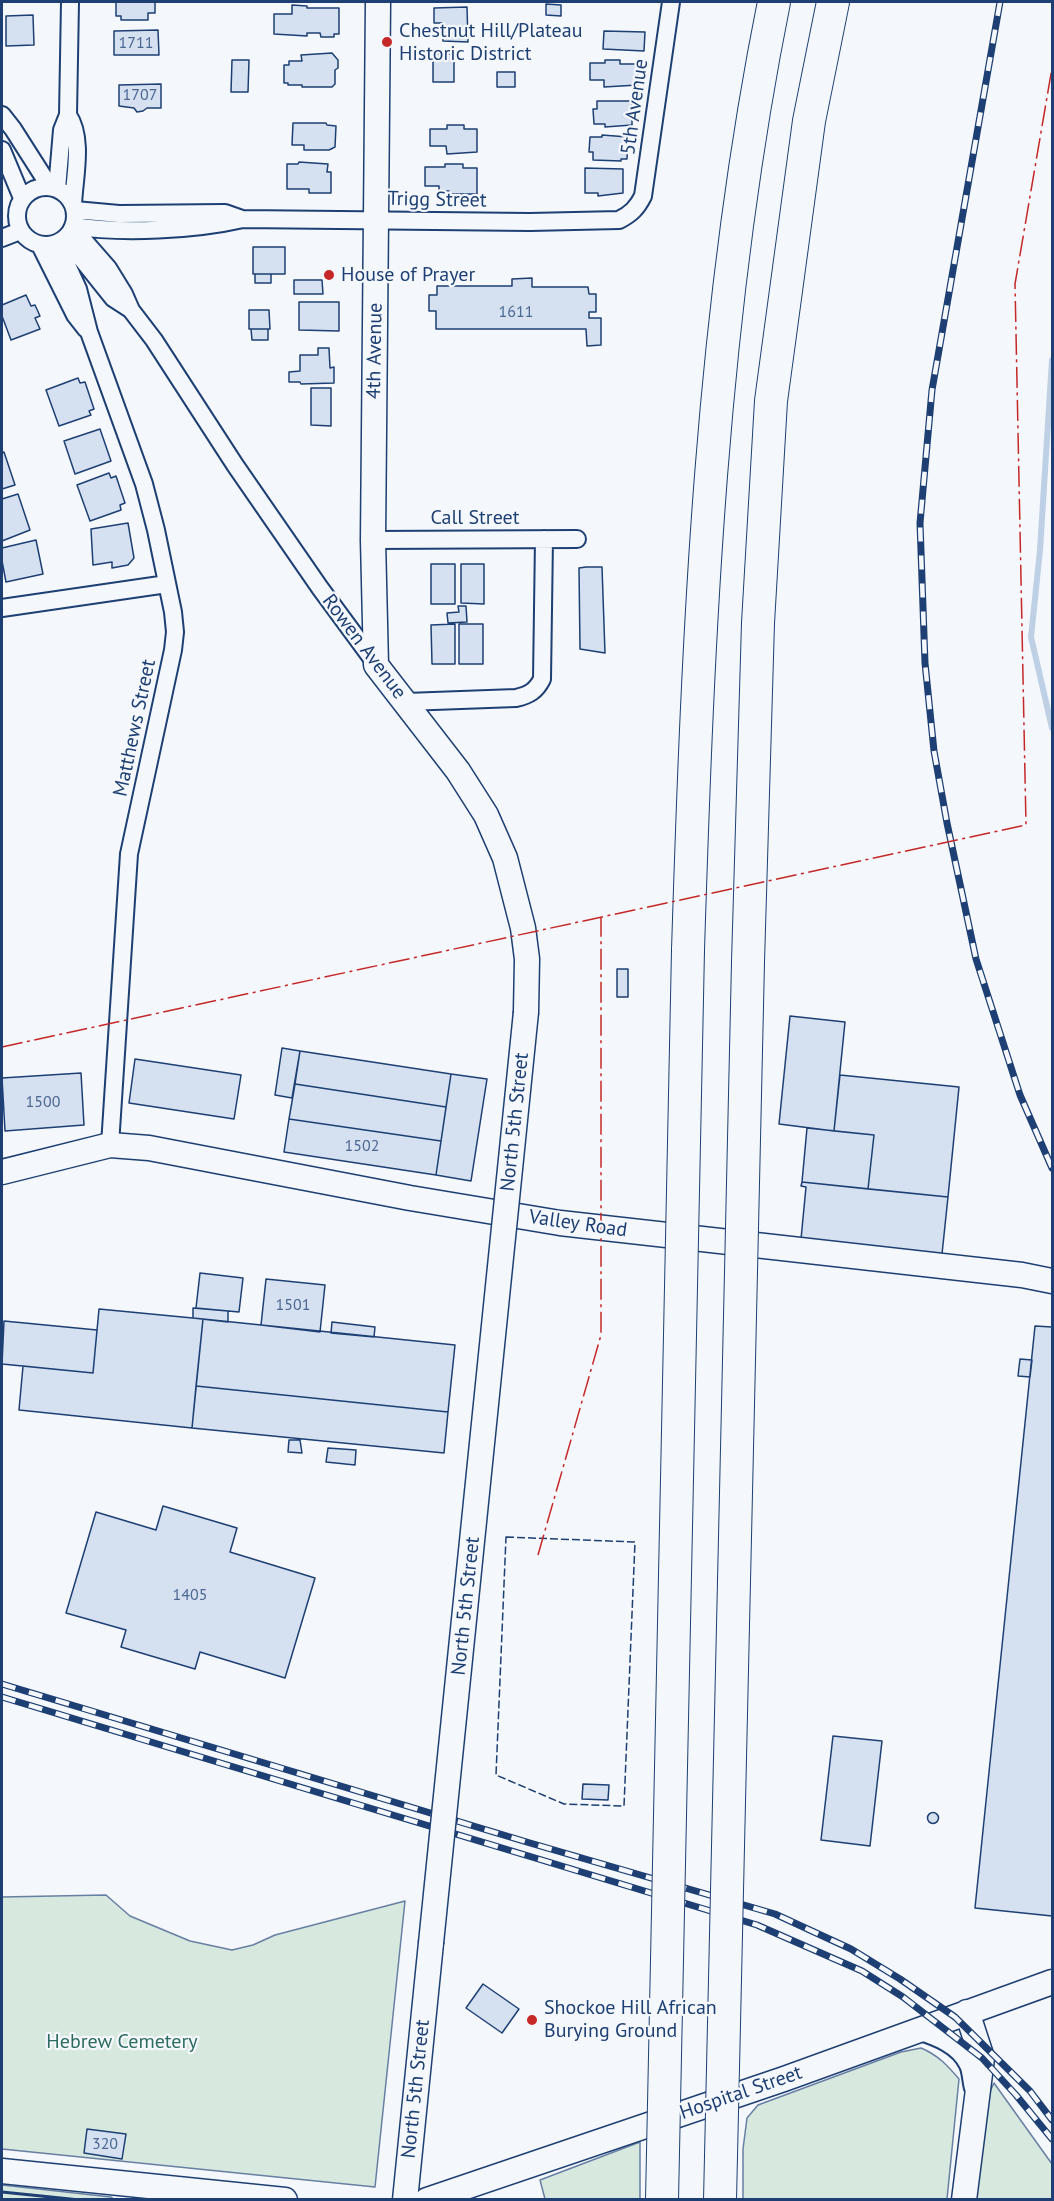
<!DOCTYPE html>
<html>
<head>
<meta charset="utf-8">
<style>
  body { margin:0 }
  #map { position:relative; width:1054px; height:2201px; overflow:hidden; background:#f4f7fb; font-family:"PT Sans",sans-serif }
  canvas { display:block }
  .frame { position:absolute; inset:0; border:3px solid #1d3f73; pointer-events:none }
</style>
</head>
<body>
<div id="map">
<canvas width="1054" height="2201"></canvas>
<div class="frame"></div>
</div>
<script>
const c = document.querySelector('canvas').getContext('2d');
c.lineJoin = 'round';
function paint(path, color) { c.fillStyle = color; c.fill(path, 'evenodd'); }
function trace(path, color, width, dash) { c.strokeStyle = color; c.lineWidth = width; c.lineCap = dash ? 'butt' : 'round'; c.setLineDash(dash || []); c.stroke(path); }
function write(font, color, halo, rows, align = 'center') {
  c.font = font + ' "PT Sans",sans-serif'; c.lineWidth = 4.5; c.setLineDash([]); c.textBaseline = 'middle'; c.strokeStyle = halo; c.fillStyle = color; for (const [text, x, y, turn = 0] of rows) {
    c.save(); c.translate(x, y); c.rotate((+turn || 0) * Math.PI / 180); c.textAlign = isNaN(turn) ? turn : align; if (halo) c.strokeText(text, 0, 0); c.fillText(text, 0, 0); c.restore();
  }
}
const green = new Path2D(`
  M 106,1895 L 130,1916 L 190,1941 L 232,1950 L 253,1945 L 275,1935 L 405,1901 L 375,2187 L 2,2149 L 2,1897 Z
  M 921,2048 C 938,2055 948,2066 959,2079 L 947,2199 L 743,2199 L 743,2149 L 747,2118 L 758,2105 L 901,2052 Z
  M 994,2083 L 1052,2164 L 1052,2199 L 975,2200 L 986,2100 Z
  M 640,2142 L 640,2199 L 545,2199 L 540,2180 Z
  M 2,2185 L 111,2197 L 114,2199 L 2,2199 Z`);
paint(green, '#d7e8df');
trace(green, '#687fa3', 1.5);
trace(new Path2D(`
  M 1052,360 L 1040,550 L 1031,637 L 1052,728`), '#bed0e5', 6);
const building = new Path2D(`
  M 116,2 L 155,2 L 155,13 L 148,13 L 148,20 L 121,20 L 121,16 L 116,16 Z
  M 546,4 L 561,5 L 561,16 L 546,15 Z
  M 292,5 L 307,6 L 307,8 L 339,8 L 339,34 L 334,34 L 334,37 L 321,37 L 320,33 L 307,33 L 307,36 L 274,34 L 274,14 L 292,14 Z
  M 467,7 L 468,42 L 443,41 L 442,23 L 434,23 L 434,8 Z
  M 33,15 L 34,45 L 6,46 L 6,16 Z
  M 158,30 L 159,55 L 114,55 L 114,31 Z
  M 604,31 L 645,32 L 644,51 L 603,49 Z
  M 332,53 L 338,60 L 338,68 L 335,70 L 335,84 L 332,87 L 302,87 L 302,85 L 288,85 L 288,83 L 284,83 L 284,65 L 289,65 L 289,61 L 302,61 L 301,55 Z
  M 433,54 L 454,54 L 454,82 L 433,82 Z
  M 232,60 L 249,60 L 248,92 L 231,92 Z
  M 605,60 L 620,60 L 620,64 L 638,64 L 638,85 L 604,87 L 604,80 L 590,80 L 590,63 L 605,63 Z
  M 497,72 L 515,72 L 515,87 L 497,87 Z
  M 161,84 L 161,108 L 147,108 L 143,111 L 137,112 L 134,108 L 119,106 L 119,85 Z
  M 597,101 L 632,101 L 632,125 L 605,127 L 605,124 L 594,124 L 593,109 L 597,109 Z
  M 293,123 L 326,123 L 327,125 L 336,126 L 335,147 L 329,150 L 304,150 L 304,145 L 292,145 Z
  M 447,125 L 464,125 L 464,129 L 477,129 L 477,152 L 447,154 L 446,146 L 430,146 L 430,129 L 447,129 Z
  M 602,135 L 628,137 L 627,159 L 621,159 L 621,161 L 593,160 L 593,152 L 589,152 L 590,137 L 602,137 Z
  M 299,162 L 328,164 L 327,172 L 331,172 L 331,193 L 309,193 L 309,189 L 287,189 L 287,164 L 298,164 Z
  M 445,164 L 463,164 L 463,168 L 477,168 L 477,194 L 450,194 L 449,191 L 439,191 L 439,186 L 425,186 L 425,167 L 445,167 Z
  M 585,168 L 623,169 L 623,193 L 598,196 L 598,193 L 585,193 Z
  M 253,247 L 285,247 L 285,274 L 253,274 Z
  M 255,274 L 271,274 L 271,283 L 255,283 Z
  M 532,278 L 532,287 L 588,287 L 589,294 L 596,294 L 596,312 L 589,312 L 589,318 L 601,318 L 601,345 L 587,346 L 586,329 L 436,329 L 436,311 L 429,311 L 429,295 L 437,295 L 437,286 L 512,286 L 512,279 Z
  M 294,280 L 322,280 L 323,294 L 294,294 Z
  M 26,295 L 31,306 L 35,305 L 40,316 L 35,318 L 40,329 L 11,340 L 2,316 L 2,305 Z
  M 299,302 L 339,302 L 339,331 L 299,330 Z
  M 249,310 L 269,310 L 270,329 L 249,329 Z
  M 251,329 L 268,329 L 268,340 L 252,340 Z
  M 318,348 L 329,348 L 330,368 L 334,367 L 334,383 L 301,384 L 300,382 L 289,382 L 289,372 L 300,371 L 300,355 L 318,355 Z
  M 78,378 L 80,383 L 85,382 L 94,409 L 89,411 L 91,415 L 59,426 L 46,390 Z
  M 311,388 L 331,388 L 331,426 L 311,425 Z
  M 100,429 L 111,461 L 75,474 L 64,441 Z
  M 4,452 L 15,485 L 2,489 L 2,453 Z
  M 109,473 L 111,478 L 116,476 L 125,503 L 120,505 L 121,510 L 90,521 L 77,485 Z
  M 18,494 L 30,530 L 2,541 L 2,499 Z
  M 128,523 L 134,558 L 128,565 L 112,568 L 112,562 L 93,565 L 91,529 Z
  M 36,540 L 43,574 L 6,582 L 2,561 L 2,548 Z
  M 431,564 L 455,564 L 455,604 L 431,604 Z
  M 461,564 L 484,564 L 484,604 L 461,603 Z
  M 586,567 L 602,567 L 605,653 L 580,649 L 579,568 Z
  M 458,606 L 466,606 L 467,622 L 448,623 L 447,613 L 459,612 Z
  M 455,624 L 455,664 L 432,664 L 431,625 Z
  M 459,624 L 483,624 L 483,664 L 459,664 Z
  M 617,969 L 628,969 L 628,997 L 617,997 Z
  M 790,1016 L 845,1022 L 834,1131 L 779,1124 Z
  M 282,1048 L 300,1051 L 292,1098 L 275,1095 Z
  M 300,1051 L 451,1074 L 446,1107 L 295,1084 Z
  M 135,1059 L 241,1075 L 234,1119 L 129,1103 Z
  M 81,1073 L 84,1125 L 5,1131 L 2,1078 Z
  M 451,1074 L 487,1079 L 471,1181 L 436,1175 Z
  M 840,1075 L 959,1087 L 948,1197 L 868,1189 L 874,1135 L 834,1131 Z
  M 295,1084 L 446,1107 L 441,1141 L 289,1119 Z
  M 289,1119 L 441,1141 L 436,1175 L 284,1152 Z
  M 807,1128 L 874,1135 L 868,1189 L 802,1182 Z
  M 802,1182 L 948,1197 L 942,1254 L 801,1239 L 806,1187 L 801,1186 Z
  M 200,1273 L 243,1278 L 239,1312 L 196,1308 Z
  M 266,1279 L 325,1285 L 320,1332 L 261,1325 Z
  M 193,1308 L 228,1311 L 228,1322 L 193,1318 Z
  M 99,1309 L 203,1319 L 192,1428 L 19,1410 L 23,1366 L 93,1373 Z
  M 203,1319 L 455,1345 L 448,1412 L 196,1386 Z
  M 4,1321 L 97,1330 L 93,1373 L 2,1364 Z
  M 332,1322 L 375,1327 L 374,1337 L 331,1333 Z
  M 1035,1326 L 1052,1327 L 1052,1916 L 975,1908 Z
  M 1020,1359 L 1032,1360 L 1030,1377 L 1018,1376 Z
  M 196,1386 L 448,1412 L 444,1453 L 192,1428 Z
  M 289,1440 L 300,1440 L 302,1453 L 288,1452 Z
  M 328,1448 L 356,1450 L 355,1465 L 326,1462 Z
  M 163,1506 L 237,1528 L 230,1552 L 315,1578 L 285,1678 L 200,1652 L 195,1669 L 121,1647 L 126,1630 L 66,1613 L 96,1512 L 156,1530 Z
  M 833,1736 L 882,1741 L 870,1846 L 821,1840 Z
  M 583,1784 L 609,1785 L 608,1800 L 582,1799 Z
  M927.5 1818a5.5 5.5 0 1 1 11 0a5.5 5.5 0 1 1-11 0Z
  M 483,1984 L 519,2009 L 502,2033 L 466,2008 Z
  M 87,2129 L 126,2134 L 122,2159 L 84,2153 Z`);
paint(building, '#d5e0f0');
trace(building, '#1d3f73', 1.5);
const street = new Path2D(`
  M 70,2 L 68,115 C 84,139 74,178 73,205
  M 2,115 L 13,129 L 50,187
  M 2,150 L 22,198
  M17 216a29 29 0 1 1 58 0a29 29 0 1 1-58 0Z
  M 57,189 L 62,130 L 68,115
  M 75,210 L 119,214 L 225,213 L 242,219
  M 73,226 C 122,234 195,230 243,219 L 530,222 L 619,220 C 631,214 637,208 643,196 L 671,2
  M 73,228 L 108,268 L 124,294 L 131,310 L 154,340 L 235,465 L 320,588 L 376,664
  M 2,238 L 20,231
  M 65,238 L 113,298 L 130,309
  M 57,243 L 78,289 L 89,332 L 144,484 L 156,530 L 173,612 L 175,632 L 173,650 L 129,854 L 110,1145
  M 40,245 L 75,315 L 86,329
  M 373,540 L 577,539
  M 2,608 L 167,584
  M 406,702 L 516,698 C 529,695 536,691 542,679 L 544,539
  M 918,2031 C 936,2037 959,2045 968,2065 C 971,2071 971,2081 973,2088`);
const secondary = new Path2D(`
  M 378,2 L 373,540 L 376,665 L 458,771 L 486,815 L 505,858 L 523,928 L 527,959 L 526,1012
  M 2,1172 L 110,1145 L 149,1148 L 410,1198 L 560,1223 L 1022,1275 L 1052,1281
  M 2,2171 L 285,2200
  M 405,2200 L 431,1943
  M 427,2200 L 784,2079 L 1052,1982
  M 964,2200 L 982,2058 L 967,2012`);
const highway = new Path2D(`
  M 688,950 C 698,633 711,314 774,2
  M 748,962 L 758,623 L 771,401 L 809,121 L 833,2`);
trace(street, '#1d3f73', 20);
trace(secondary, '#1d3f73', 27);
trace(highway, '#1d3f73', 34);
trace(street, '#f4f7fb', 16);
trace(secondary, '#f4f7fb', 24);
trace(highway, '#f4f7fb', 32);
const rail = new Path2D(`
  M 1000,2 L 932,390 L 920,523 L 925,663 L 934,751 L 947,823 L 976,959 L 1020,1095 L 1052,1168
  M 2,1684 L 530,1843 L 775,1914 L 851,1949 L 900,1979 L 955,2017 L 1030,2091 L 1052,2120
  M 2,1697 L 757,1925 L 862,1971 L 903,1997 L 982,2058 L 1016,2095 L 1052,2139`);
trace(rail, '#1d3f73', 7);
trace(rail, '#f4f7fb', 4.5, [14]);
const secondaryBridge = new Path2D(`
  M 431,1943 L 526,1012`);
const highwayBridge = new Path2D(`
  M 662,2200 L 688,950
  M 720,2200 L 748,962`);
trace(secondaryBridge, '#1d3f73', 27, []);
trace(highwayBridge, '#1d3f73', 34, []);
trace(secondaryBridge, '#f4f7fb', 24);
trace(highwayBridge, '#f4f7fb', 32);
trace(new Path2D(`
  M 506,1537 L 635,1542 L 624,1806 L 564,1804 L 496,1775 Z`), '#1d3f73', 1.5, [8, 3]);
trace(new Path2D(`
  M 2,2192 L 80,2200`), '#1d3f73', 3);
trace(new Path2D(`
  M 2,1047 L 1026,825 L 1015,284 L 1052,68
  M 538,1555 L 601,1335 L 601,917`), '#c62828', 1.5, [21, 4.5, 3, 4.5]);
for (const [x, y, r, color] of [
  [387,42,6,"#c62828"],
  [329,275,6,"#c62828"],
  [532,2020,6,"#c62828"]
]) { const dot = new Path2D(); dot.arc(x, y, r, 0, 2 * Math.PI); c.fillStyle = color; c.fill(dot); trace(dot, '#f4f7fb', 2); }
write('16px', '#4b6792', null, [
  ["1711",136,43],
  ["1707",140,95],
  ["1611",516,312],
  ["1500",43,1102],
  ["1502",362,1146],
  ["1501",293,1305],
  ["1405",190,1595],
  ["320",105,2144]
]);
write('20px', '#1d3f73', '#f4f7fb', [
  ["Chestnut Hill/Plateau",399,31],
  ["Historic District",399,54],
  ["House of Prayer",341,275],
  ["Shockoe Hill African",544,2008],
  ["Burying Ground",544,2031]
], 'left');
write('20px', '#1d3f73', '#f4f7fb', [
  ["5th Avenue",635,107,-82],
  ["Trigg Street",437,200,1],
  ["4th Avenue",375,351,-89],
  ["Call Street",475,518],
  ["Rowen Avenue",364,647,53],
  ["Matthews Street",135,728,-78],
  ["North 5th Street",515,1122,-84],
  ["Valley Road",578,1224,8],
  ["North 5th Street",466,1606,-84],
  ["North 5th Street",416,2089,-84],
  ["Hospital Street",741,2093,-19]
]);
write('20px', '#2c6c60', '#f4f7fb', [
  ["Hebrew Cemetery",122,2042]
]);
</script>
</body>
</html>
